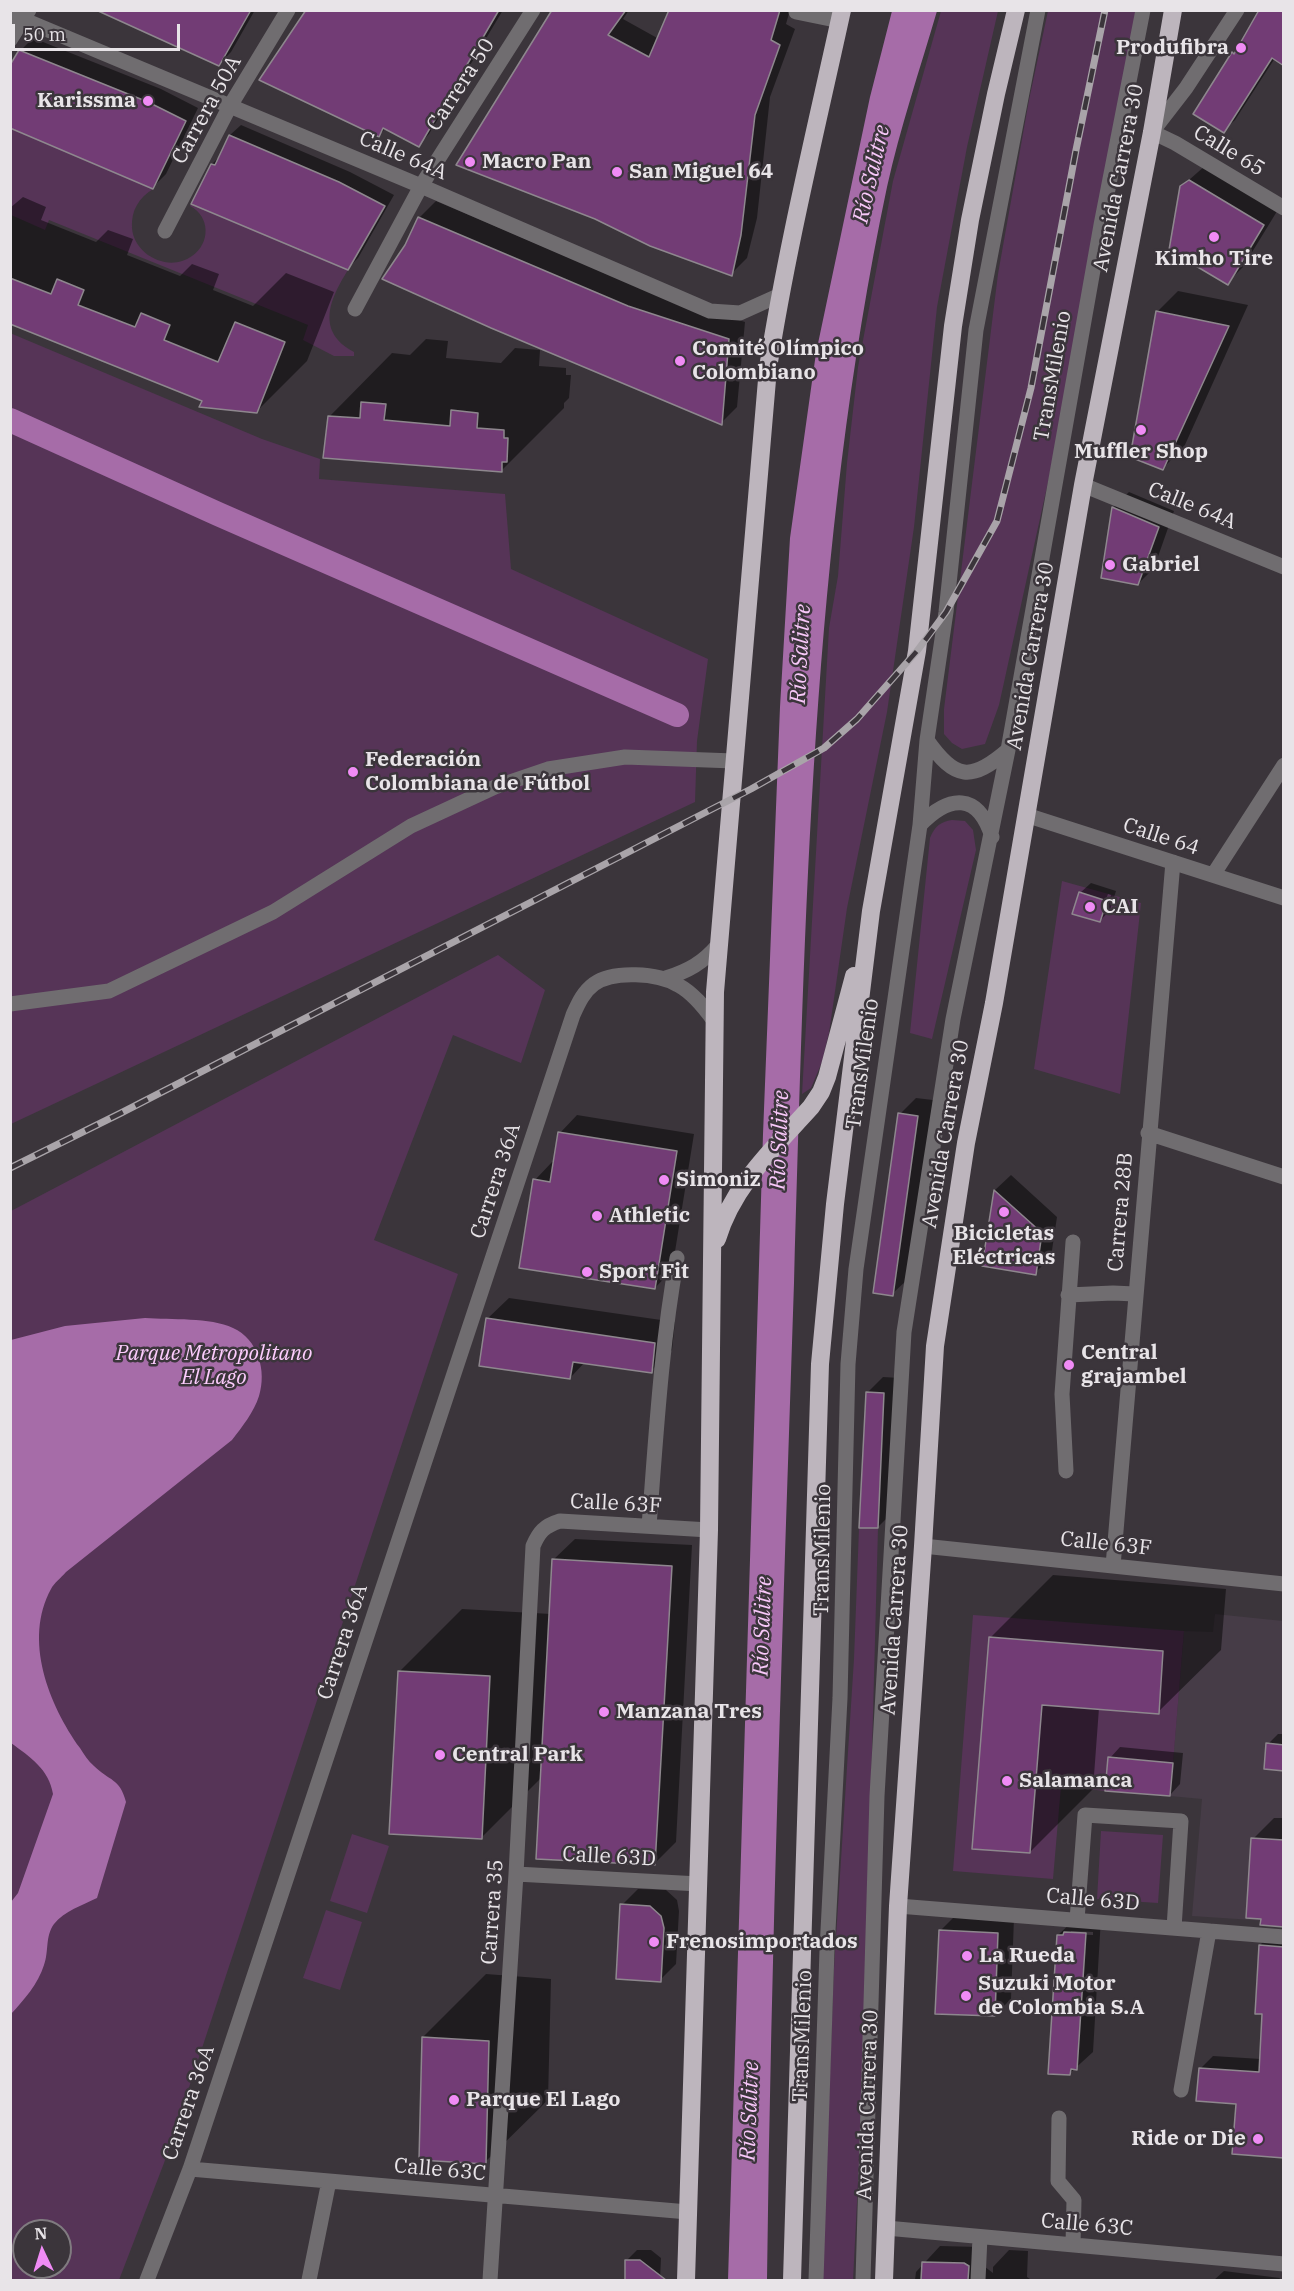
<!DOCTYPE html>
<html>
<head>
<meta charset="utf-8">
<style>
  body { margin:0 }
  #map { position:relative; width:1294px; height:2291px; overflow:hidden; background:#3b353b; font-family:"IBM Plex Serif",serif }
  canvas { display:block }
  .frame { position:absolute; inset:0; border:12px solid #e8e4e8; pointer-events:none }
  .north { position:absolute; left:12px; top:2219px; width:60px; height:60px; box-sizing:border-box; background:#3b353b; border:2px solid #807b80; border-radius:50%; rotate:356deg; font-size:16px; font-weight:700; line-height:24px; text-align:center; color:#e8e4e8 }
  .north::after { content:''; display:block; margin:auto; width:21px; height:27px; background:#f08bf5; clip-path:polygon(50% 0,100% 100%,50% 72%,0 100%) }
  .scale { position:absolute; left:12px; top:24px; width:168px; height:27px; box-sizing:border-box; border:3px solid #e8e4e8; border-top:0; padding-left:8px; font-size:18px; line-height:21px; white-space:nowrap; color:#e8e4e8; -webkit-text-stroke:4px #3b353b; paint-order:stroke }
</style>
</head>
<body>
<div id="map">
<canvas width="1294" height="2291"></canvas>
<div class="frame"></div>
<div class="north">N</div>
<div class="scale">50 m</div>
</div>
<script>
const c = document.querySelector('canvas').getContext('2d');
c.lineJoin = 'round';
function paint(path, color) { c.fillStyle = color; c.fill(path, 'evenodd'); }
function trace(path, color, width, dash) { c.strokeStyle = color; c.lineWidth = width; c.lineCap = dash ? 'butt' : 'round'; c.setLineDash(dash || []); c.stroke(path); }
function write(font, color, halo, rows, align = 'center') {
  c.font = font + ' "IBM Plex Serif",serif'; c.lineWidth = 5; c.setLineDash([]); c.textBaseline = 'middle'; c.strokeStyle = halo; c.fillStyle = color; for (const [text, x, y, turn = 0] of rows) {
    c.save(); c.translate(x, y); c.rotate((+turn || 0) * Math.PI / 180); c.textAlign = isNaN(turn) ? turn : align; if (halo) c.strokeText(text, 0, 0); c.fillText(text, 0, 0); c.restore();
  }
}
paint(new Path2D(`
  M 1215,1614 L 1283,1621 L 1283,1922 L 1192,1916 L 1202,1799 L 1170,1796 L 1184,1631 L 1213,1632 Z`), '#463c47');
paint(new Path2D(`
  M 941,11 L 998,11 L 967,147 L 937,307 L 914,527 L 887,712 L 847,908 L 829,1033 L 822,1062 L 811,1088 L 802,1094 L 829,628 L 838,576 L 847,463 L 858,367 L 893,181 Z
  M 1048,11 L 1136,11 L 1050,473 L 999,705 L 985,744 L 962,749 L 952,743 L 944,734 L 944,709 L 998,274 L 1029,100 Z
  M 10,128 L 153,189 C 139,198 131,210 132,228 C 134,255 169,273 192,256 C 211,243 210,216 190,206 L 191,204 L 348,270 C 329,300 316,332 354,352 L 354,356 L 334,356 L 303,340 L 308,325 L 49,220 L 45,230 L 11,215 Z
  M 10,333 L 262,439 L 320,459 L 319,479 L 505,494 L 511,569 L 708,659 L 697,741 L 695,802 L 11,1124 Z
  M 952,820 L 965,821 L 973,830 L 976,850 L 932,1039 L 910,1033 L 930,838 C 935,826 940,822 952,820 Z
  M 1062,881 L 1141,903 L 1120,1094 L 1034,1069 Z
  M 498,955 L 545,990 L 521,1063 L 453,1035 L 374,1240 L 458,1274 L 164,2163 L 119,2280 L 11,2280 L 11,1211 ZM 24,2231 L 60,2231 L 60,2267 L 24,2267 Z
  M 859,1528 L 878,1528 L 863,2085 L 853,2280 L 822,2280 L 834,1968 L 854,1659 Z
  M 973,1615 L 1184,1631 L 1173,1763 L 1109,1757 L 1105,1791 L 1061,1786 L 1053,1879 L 953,1871 ZM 989,1638 L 1163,1651 L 1158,1714 L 1042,1705 L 1030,1853 L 973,1849 Z
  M 1101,1831 L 1163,1835 L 1158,1903 L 1097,1899 Z
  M 352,1834 L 389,1846 L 367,1913 L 330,1901 Z
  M 326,1910 L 362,1922 L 340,1990 L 303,1978 Z`), '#563457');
paint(new Path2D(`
  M 892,11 L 937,11 C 920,69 900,128 887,187 C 811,547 805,917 794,1283 C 783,1615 771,1948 767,2280 L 728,2280 L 763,1134 L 780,707 L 790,538 L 816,353 L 870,97 Z
  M 145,1318 C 171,1320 210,1317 233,1328 C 258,1339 267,1371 259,1396 C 254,1412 242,1427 232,1440 L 66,1572 C 61,1578 54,1583 51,1589 C 23,1640 49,1705 80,1748 C 84,1754 88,1761 94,1766 C 109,1781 120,1778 126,1802 L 97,1898 C 83,1905 64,1911 54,1924 C 45,1936 49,1952 44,1965 C 38,1984 24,2000 11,2014 L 11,1902 L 18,1893 L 53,1794 C 49,1769 30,1757 11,1743 L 11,1340 L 65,1326 Z`), '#a66ca8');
paint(new Path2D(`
  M 97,10 L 255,10 L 231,52 L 219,64 Z
  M 310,10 L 503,10 L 429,134 L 418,145 L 386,128 L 379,135 Z
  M 554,10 L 629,10 L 623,19 L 659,39 L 671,10 L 790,10 L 786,24 L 795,29 L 770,97 L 757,218 L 747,258 L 731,274 Z
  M 33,38 L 161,89 L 198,108 L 166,174 L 153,187 L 20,51 Z
  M 1239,48 L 1275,58 L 1235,120 L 1223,131 L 1195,114 Z
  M 241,125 L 350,172 L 394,195 L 358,258 L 347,269 L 212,164 L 221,155 L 230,135 Z
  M 1206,165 L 1279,208 L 1243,267 L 1227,283 L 1181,187 Z
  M 23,197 L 46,207 L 41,220 L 96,242 L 108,230 L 133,239 L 127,255 L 180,276 L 192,264 L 219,274 L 213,290 L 253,306 L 286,273 L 334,292 L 307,361 L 257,411 L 204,400 L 10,322 L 10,208 Z
  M 436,201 L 645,290 L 745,322 L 737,407 L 721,423 L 407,246 L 420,217 Z
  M 1178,291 L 1248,305 L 1184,447 L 1163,468 L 1157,312 Z
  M 426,339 L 448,341 L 446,358 L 501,363 L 515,348 L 540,350 L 539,366 L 566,368 L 566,375 L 571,375 L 569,398 L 564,403 L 564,408 L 501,471 L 330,416 L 392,353 L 410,355 Z
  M 1129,492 L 1174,511 L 1154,568 L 1138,584 L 1113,508 Z
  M 1091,883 L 1116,891 L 1110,910 L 1100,921 L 1080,893 ZM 1108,894 L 1111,895 L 1106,910 L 1102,910 Z
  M 916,1098 L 933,1100 L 908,1279 L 892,1294 L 900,1114 Z
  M 577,1115 L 694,1134 L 672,1270 L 655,1288 L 535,1180 L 552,1162 L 555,1162 L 560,1133 Z
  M 1011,1175 L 1057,1217 L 1051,1257 L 1035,1273 L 984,1265 L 995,1190 Z
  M 509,1298 L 675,1322 L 672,1350 L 651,1371 L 585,1362 L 570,1378 L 487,1319 Z
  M 883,1377 L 900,1378 L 894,1511 L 878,1527 L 867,1393 Z
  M 575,1539 L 692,1545 L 676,1842 L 655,1863 L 542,1777 L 481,1838 L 399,1672 L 462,1609 L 551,1614 L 553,1560 Z
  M 1053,1575 L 1226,1589 L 1221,1650 L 1158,1712 L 1099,1708 L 1093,1789 L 1030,1852 L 990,1638 Z
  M 1278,1734 L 1284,1734 L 1284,1769 L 1268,1744 Z
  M 1120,1747 L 1183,1753 L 1180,1784 L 1170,1795 L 1110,1758 Z
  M 1274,1818 L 1284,1818 L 1284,1926 L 1253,1839 Z
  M 638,1889 L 666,1890 L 677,1900 L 679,1911 L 676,1964 L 660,1980 L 622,1905 Z
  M 956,1915 L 1014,1918 L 1011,1999 L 995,2015 L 940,1931 Z
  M 1101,1918 L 1093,2052 L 1070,2073 L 1058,1935 L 1074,1920 ZM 1071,1931 L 1093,1932 L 1093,1935 L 1071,1934 Z
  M 1273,1932 L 1284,1933 L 1284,2157 L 1238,2103 L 1200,2069 L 1213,2056 L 1261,2059 L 1263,2013 L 1260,1945 Z
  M 486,1974 L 551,1979 L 548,2100 L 485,2162 L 423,2037 Z
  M 940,2246 L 981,2247 L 985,2267 L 993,2273 L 993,2267 L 1009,2250 L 1028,2251 L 1027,2277 L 1030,2279 L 915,2280 L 916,2272 Z
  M 637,2250 L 651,2250 L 661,2258 L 660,2280 L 626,2280 L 627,2260 Z
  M 1224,2271 L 1280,2278 L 1279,2280 L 1214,2280 Z`), '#0007');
trace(new Path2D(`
  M 10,420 L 218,514 L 677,715`), '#a66ca8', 24);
const building = new Path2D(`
  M 96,10 L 251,10 L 219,66 Z
  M 306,10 L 499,10 L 419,147 L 383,128 L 379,137 L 259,80 Z
  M 552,10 L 626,10 L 608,35 L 649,57 L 669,10 L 780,10 L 771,40 L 780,45 L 755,115 L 741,235 L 732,276 L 650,246 L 595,219 L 456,165 Z
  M 1259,10 L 1284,10 L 1284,66 L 1272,58 L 1224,133 L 1193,114 L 1232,52 L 1234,54 Z
  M 19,50 L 148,102 L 186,121 L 153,189 L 10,128 L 10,65 Z
  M 229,135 L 339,182 L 385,206 L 348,270 L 191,204 L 211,164 L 215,165 Z
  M 1189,180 L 1264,225 L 1228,285 L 1169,250 L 1180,186 Z
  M 418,217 L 628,306 L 729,339 L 722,425 L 491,328 L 382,279 L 405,245 Z
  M 10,278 L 51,294 L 57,279 L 84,290 L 78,305 L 135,327 L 141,313 L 170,325 L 164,340 L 218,362 L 235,322 L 285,342 L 257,413 L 199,407 L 202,401 L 10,324 Z
  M 1156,311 L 1229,326 L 1163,470 L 1130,457 Z
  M 361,402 L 386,404 L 384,420 L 450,426 L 451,410 L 478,413 L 477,428 L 504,430 L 504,438 L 508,438 L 507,462 L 502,462 L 502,472 L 323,458 L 328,416 L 360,418 Z
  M 1112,507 L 1159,527 L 1138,585 L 1101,578 Z
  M 1079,892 L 1107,901 L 1100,922 L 1072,914 Z
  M 898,1113 L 918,1116 L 893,1296 L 873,1293 Z
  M 558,1132 L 677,1151 L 655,1289 L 519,1268 L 533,1179 L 550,1182 Z
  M 994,1190 L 1042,1233 L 1036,1275 L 982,1266 Z
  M 486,1318 L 655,1343 L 652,1373 L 573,1362 L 570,1379 L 479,1366 Z
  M 866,1392 L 884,1393 L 878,1528 L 859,1528 Z
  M 552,1559 L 672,1566 L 655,1865 L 536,1859 Z
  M 989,1637 L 1163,1651 L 1159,1714 L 1042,1705 L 1030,1853 L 972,1849 Z
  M 398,1671 L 490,1676 L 482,1839 L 389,1834 Z
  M 1266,1743 L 1284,1745 L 1284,1771 L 1264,1769 Z
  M 1108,1757 L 1173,1763 L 1170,1796 L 1105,1791 Z
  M 1251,1838 L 1284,1840 L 1284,1927 L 1260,1925 L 1261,1919 L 1246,1918 Z
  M 620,1904 L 650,1906 L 661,1916 L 664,1928 L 661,1982 L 616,1979 Z
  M 939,1930 L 998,1933 L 995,2016 L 935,2014 Z
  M 1064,1932 L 1086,1933 L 1077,2070 L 1071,2069 L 1070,2075 L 1048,2074 L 1057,1935 L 1063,1935 Z
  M 1259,1945 L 1284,1947 L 1284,2158 L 1232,2154 L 1236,2104 L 1196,2101 L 1199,2068 L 1259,2072 L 1262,2014 L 1255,2014 Z
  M 422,2037 L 489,2041 L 486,2164 L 419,2160 Z
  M 625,2260 L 640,2260 L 666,2280 L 625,2280 Z
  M 922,2262 L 964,2263 L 969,2266 L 968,2280 L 921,2280 Z`);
paint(building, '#723c75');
trace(building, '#8e878e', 1.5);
trace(new Path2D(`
  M 1237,10 L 1186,88 L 1152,132 L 1175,143 L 1284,208
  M 796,12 L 840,21
  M 10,14 L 421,186 L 710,311 L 740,313 L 780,295
  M 10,40 L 29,10
  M 165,231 L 230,106 L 288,10
  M 355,309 L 421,186 L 533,10
  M 1083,485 L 1284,567
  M 927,740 C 955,780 971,782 1008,750
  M 1026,815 L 1284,898
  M 920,825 C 949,795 978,792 992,837
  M 1213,875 L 1284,765
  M 666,978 C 688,971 703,963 718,945
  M 10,1004 L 109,991 L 273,912 L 411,826 L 495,787 L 548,769 L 625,757 L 734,761
  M 1148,1133 L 1284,1177
  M 1068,1295 L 1113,1293 L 1135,1294
  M 1066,1471 L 1062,1394 L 1073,1242
  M 649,1526 C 656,1437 661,1346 677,1258
  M 923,1546 L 1284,1584
  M 1113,1566 L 1173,862
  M 516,1874 L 699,1884
  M 898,1906 L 1284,1937
  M 1077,1920 L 1085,1815 L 1181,1821 L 1174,1928
  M 1181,2090 L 1209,1931
  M 1059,2118 L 1058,2181 L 1074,2200 L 1073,2245
  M 190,2169 L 688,2212
  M 886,2228 L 1284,2264
  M 147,2280 L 190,2169 L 573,1015 C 578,1004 583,992 594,984 C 613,970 658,973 678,985 C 693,993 704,1007 714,1021
  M 309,2280 L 329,2181
  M 490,2280 L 516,1874 L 533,1546 C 539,1532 544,1526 560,1521 L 709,1530
  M 816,2280 L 827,1950 L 840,1698 L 848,1364 L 856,1269 L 920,825 L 927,740 L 946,612 L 976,330 L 1038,10
  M 863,2280 L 877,1796 L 904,1332 L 953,1019 L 1008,750 L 1101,225 L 1143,10
  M 978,2280 L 980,2237`), '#706d70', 15);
trace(new Path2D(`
  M 717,1239 C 733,1185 775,1147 811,1107 L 821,1092 L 827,1077 L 854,976
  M 686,2280 L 709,1530 L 715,992 L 768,368 C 787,247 816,129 842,10
  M 792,2280 L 820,1364 L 835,1204 L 871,911 L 917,651 L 953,326 L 970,220 L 996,94 L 1016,10
  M 884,2280 L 898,1906 L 923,1546 L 935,1346 L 966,1143 L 994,1003 L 1083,485 L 1152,132 L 1173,10`), '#bdb5bd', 18);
const rail = new Path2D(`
  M 10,1168 L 121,1113 L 751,789 L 824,748 L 857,719 L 917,651 L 946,612 L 997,521 L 1031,388 L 1076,150 L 1105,10`);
trace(rail, '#a9a4a9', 7);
trace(rail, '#3b353b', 4.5, [14]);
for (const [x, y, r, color] of [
  [1241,48,6,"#f08bf5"],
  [148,101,6,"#f08bf5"],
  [470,162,6,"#f08bf5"],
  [617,172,6,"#f08bf5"],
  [1214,237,6,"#f08bf5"],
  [680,361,6,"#f08bf5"],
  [1141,430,6,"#f08bf5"],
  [1110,565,6,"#f08bf5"],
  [353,772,6,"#f08bf5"],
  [1090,907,6,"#f08bf5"],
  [664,1180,6,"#f08bf5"],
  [1004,1212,6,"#f08bf5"],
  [597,1216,6,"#f08bf5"],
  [587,1272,6,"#f08bf5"],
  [1069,1365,6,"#f08bf5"],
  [604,1712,6,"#f08bf5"],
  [440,1755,6,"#f08bf5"],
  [1007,1781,6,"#f08bf5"],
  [654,1942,6,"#f08bf5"],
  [967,1956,6,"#f08bf5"],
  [966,1996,6,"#f08bf5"],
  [454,2100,6,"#f08bf5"],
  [1258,2139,6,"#f08bf5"]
]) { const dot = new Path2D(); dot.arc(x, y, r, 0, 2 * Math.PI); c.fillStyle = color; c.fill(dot); trace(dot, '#3b353b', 2); }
write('bold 21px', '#e8e4e8', '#3b353b', [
  ["Produfibra",1229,48,"right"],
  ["Karissma",136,101,"right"],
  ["Macro Pan",482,162],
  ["San Miguel 64",629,172],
  ["Kimho Tire",1214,259,"center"],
  ["Comité Olímpico",692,349],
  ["Colombiano",692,373],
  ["Muffler Shop",1141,452,"center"],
  ["Gabriel",1122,565],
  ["Federación",365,760],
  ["Colombiana de Fútbol",365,784],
  ["CAI",1102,907],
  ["Simoniz",676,1180],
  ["Athletic",609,1216],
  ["Bicicletas",1004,1234,"center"],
  ["Eléctricas",1004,1258,"center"],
  ["Sport Fit",599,1272],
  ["Central",1081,1353],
  ["grajambel",1081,1377],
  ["Manzana Tres",616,1712],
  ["Central Park",452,1755],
  ["Salamanca",1019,1781],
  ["Frenosimportados",666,1942],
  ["La Rueda",979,1956],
  ["Suzuki Motor",978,1984],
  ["de Colombia S.A",978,2008],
  ["Parque El Lago",466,2100],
  ["Ride or Die",1246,2139,"right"]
], 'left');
write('21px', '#e8e4e8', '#3b353b', [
  ["Carrera 50",461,85,-57],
  ["Carrera 50A",207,110,-61],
  ["Calle 65",1229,151,31],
  ["Calle 64A",403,156,23],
  ["Avenida Carrera 30",1119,178,-79],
  ["TransMilenio",1053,376,-80],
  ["Calle 64A",1192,506,22],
  ["Avenida Carrera 30",1031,656,-80],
  ["Calle 64",1161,837,18],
  ["TransMilenio",863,1064,-82],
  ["Avenida Carrera 30",946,1134,-80],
  ["Carrera 36A",496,1181,-72],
  ["Carrera 28B",1121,1212,-85],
  ["Calle 63F",616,1504,3],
  ["Calle 63F",1106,1544,6],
  ["TransMilenio",823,1550,-89],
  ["Avenida Carrera 30",895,1620,-86],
  ["Carrera 36A",343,1642,-72],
  ["Calle 63D",609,1857,3],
  ["Calle 63D",1093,1900,5],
  ["Carrera 35",493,1912,-86],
  ["TransMilenio",803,2036,-88],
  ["Carrera 36A",189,2103,-71],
  ["Avenida Carrera 30",868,2105,-88],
  ["Calle 63C",440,2170,5],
  ["Calle 63C",1087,2225,5]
]);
write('italic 21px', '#fdcdfe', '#3b353b', [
  ["Parque Metropolitano",214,1354],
  ["El Lago",214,1378]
]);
write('italic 22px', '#f8c8f9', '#3b353b', [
  ["Río Salitre",872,174,-77],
  ["Río Salitre",801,654,-87],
  ["Río Salitre",780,1140,-88],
  ["Río Salitre",763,1626,-88],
  ["Río Salitre",750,2111,-88]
]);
</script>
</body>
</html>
